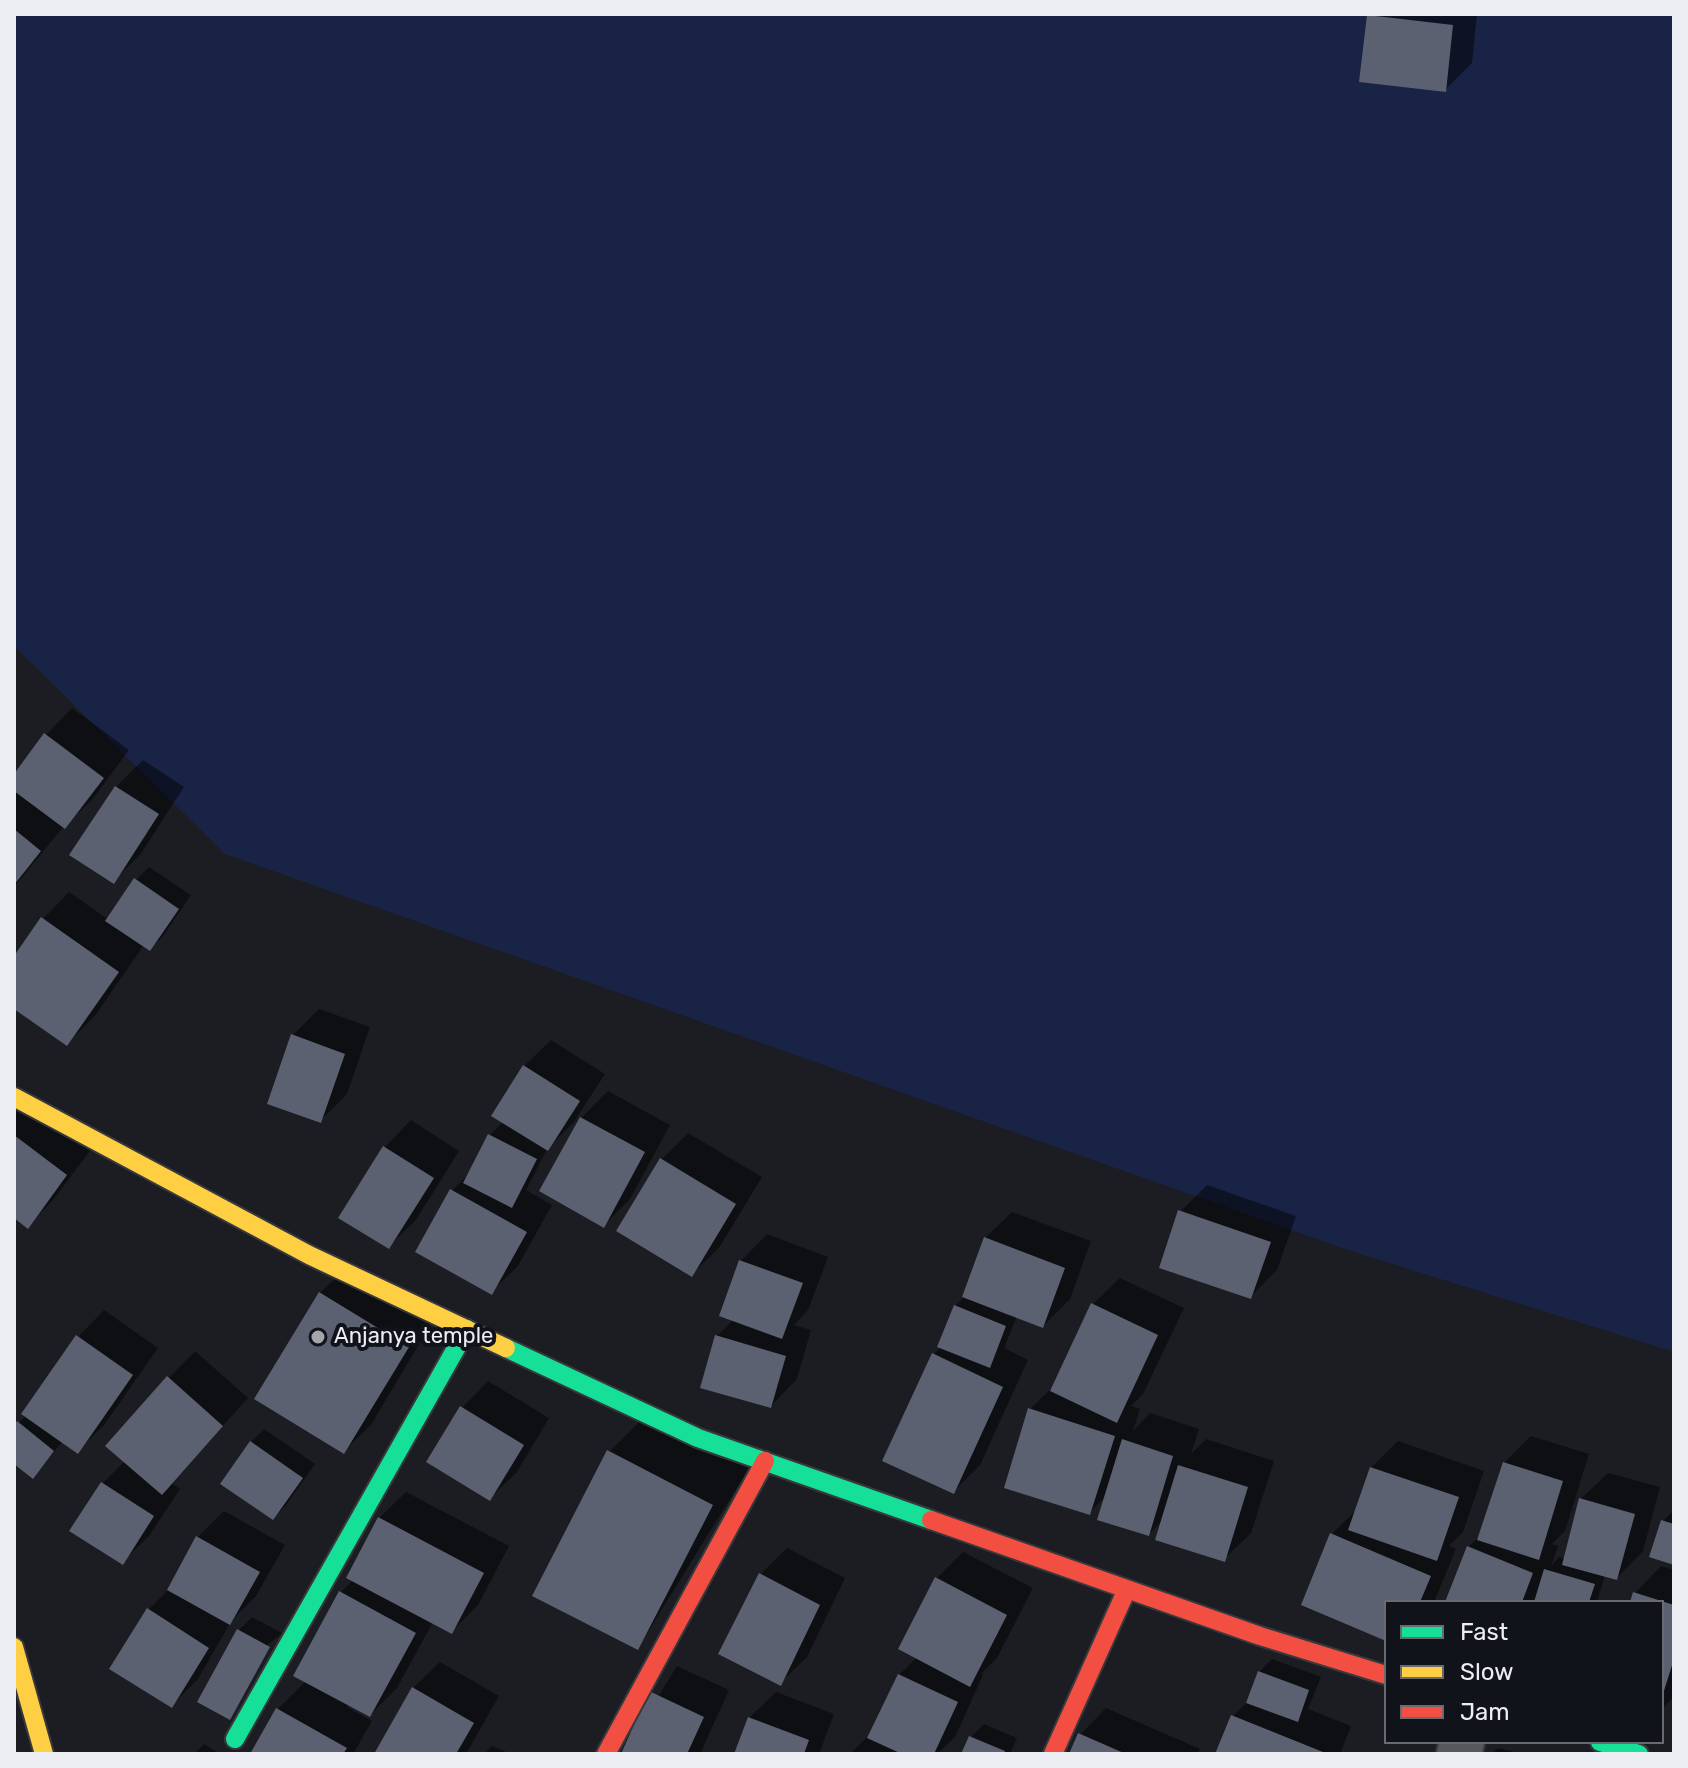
<!DOCTYPE html>
<html>
<head>
<meta charset="utf-8">
<style>
  body { margin:0 }
  #map { position:relative; width:1688px; height:1768px; overflow:hidden; background:#1c1d22; font-family:Rubik,sans-serif }
  canvas { display:block }
  .frame { position:absolute; inset:0; border:16px solid #eceef3; pointer-events:none }
  .legend { position:absolute; left:1384px; top:1600px; width:280px; height:144px; box-sizing:border-box; background:#11131b; border:2px solid #696b71; margin:0; padding:10px 14px; list-style:none; font-size:24px; color:#eceef3 }
  .legend li { display:flex; align-items:center; gap:16px; height:40px }
  .legend b { width:40px; border:2px solid #696b71 }
</style>
</head>
<body>
<div id="map">
<canvas width="1688" height="1768"></canvas>
<div class="frame"></div>
<ul class="legend">
<li><b style="height:10px;background:#16e098"></b>Fast</li>
<li><b style="height:10px;background:#ffcf43"></b>Slow</li>
<li><b style="height:10px;background:#f24e42"></b>Jam</li>
</ul>
</div>
<script>
const c = document.querySelector('canvas').getContext('2d');
c.lineJoin = 'round';
function paint(path, color) { c.fillStyle = color; c.fill(path, 'evenodd'); }
function trace(path, color, width, dash) { c.strokeStyle = color; c.lineWidth = width; c.lineCap = dash ? 'butt' : 'round'; c.setLineDash(dash || []); c.stroke(path); }
function write(font, color, halo, rows, align = 'center') {
  c.font = font + ' Rubik,sans-serif'; c.lineWidth = 8; c.setLineDash([]); c.textBaseline = 'middle'; c.strokeStyle = halo; c.fillStyle = color; for (const [text, x, y, turn = 0] of rows) {
    c.save(); c.translate(x, y); c.rotate((+turn || 0) * Math.PI / 180); c.textAlign = isNaN(turn) ? turn : align; if (halo) c.strokeText(text, 0, 0); c.fillText(text, 0, 0); c.restore();
  }
}
paint(new Path2D(`
  M 14,14 L 1674,14 L 1674,1352 L 1351,1251 L 225,854 L 14,646 Z`), '#192345');
paint(new Path2D(`
  M 1371,14 L 1477,14 L 1472,63 L 1445,90 L 1369,16 Z
  M 72,708 L 129,750 L 92,800 L 64,826 L 14,887 L 14,777 L 46,735 Z
  M 143,760 L 184,787 L 140,855 L 113,881 L 116,787 Z
  M 149,867 L 191,895 L 163,936 L 150,949 L 144,945 L 94,1017 L 67,1043 L 14,1007 L 14,960 L 43,919 L 69,892 L 109,920 L 136,880 Z
  M 319,1009 L 370,1027 L 347,1094 L 320,1121 L 293,1035 Z
  M 551,1040 L 605,1074 L 574,1122 L 547,1149 L 526,1190 L 552,1205 L 518,1266 L 491,1292 L 452,1191 L 472,1170 L 490,1135 L 504,1121 L 524,1066 Z
  M 14,1089 L 92,1148 L 54,1199 L 28,1226 L 14,1216 Z
  M 608,1091 L 670,1125 L 630,1199 L 604,1225 L 581,1118 Z
  M 411,1120 L 459,1151 L 416,1220 L 389,1246 L 341,1217 L 385,1147 Z
  M 688,1133 L 762,1177 L 719,1248 L 692,1274 L 662,1159 Z
  M 1207,1185 L 1296,1216 L 1277,1270 L 1250,1297 L 1180,1212 Z
  M 1012,1212 L 1091,1241 L 1070,1299 L 1043,1326 L 1017,1316 L 1004,1348 L 1028,1360 L 980,1465 L 953,1492 L 934,1354 L 942,1346 L 955,1306 L 963,1298 L 985,1238 Z
  M 767,1234 L 828,1257 L 808,1310 L 794,1325 L 811,1330 L 797,1379 L 771,1406 L 717,1336 L 734,1319 L 741,1261 Z
  M 347,1267 L 434,1319 L 371,1425 L 344,1451 L 320,1293 Z
  M 1120,1278 L 1184,1308 L 1143,1394 L 1131,1406 L 1140,1409 L 1133,1431 L 1150,1413 L 1199,1429 L 1191,1454 L 1206,1439 L 1274,1461 L 1251,1533 L 1224,1559 L 1164,1519 L 1149,1534 L 1107,1495 L 1089,1513 L 1030,1409 L 1057,1383 L 1093,1304 Z
  M 104,1310 L 158,1348 L 104,1425 L 78,1451 L 63,1441 L 33,1477 L 14,1462 L 14,1428 L 26,1415 L 78,1337 Z
  M 195,1351 L 248,1398 L 171,1483 L 180,1489 L 149,1536 L 122,1562 L 103,1483 L 125,1461 L 169,1378 Z
  M 488,1381 L 549,1418 L 517,1472 L 490,1498 L 462,1408 Z
  M 648,1413 L 751,1465 L 638,1648 L 609,1452 Z
  M 264,1429 L 315,1464 L 286,1505 L 273,1518 L 251,1442 Z
  M 1531,1436 L 1589,1454 L 1565,1531 L 1552,1544 L 1558,1546 L 1551,1566 L 1559,1557 L 1565,1559 L 1581,1499 L 1608,1473 L 1660,1487 L 1643,1551 L 1617,1578 L 1605,1575 L 1597,1602 L 1447,1602 L 1468,1547 L 1482,1534 L 1504,1463 Z
  M 1398,1441 L 1484,1471 L 1463,1532 L 1449,1546 L 1456,1549 L 1434,1602 L 1386,1602 L 1386,1639 L 1332,1534 L 1357,1509 L 1371,1468 Z
  M 406,1492 L 509,1546 L 478,1605 L 451,1632 L 433,1622 L 397,1688 L 370,1715 L 349,1704 L 347,1707 L 372,1721 L 353,1754 L 252,1754 L 278,1709 L 306,1681 L 341,1592 L 353,1580 L 379,1518 Z
  M 1674,1510 L 1674,1563 L 1663,1521 Z
  M 224,1511 L 285,1545 L 256,1596 L 232,1620 L 198,1679 L 171,1706 L 148,1610 L 170,1588 L 198,1537 Z
  M 787,1548 L 845,1578 L 807,1657 L 780,1683 L 761,1574 Z
  M 963,1552 L 1033,1588 L 997,1658 L 981,1674 L 983,1675 L 955,1737 L 937,1754 L 850,1754 L 867,1737 L 870,1738 L 899,1675 L 917,1657 L 937,1578 Z
  M 1661,1566 L 1674,1570 L 1674,1697 L 1662,1709 L 1662,1602 L 1632,1602 L 1635,1593 Z
  M 252,1617 L 282,1633 L 200,1701 L 239,1630 Z
  M 1272,1659 L 1321,1677 L 1308,1709 L 1351,1726 L 1340,1754 L 1217,1754 L 1233,1716 L 1250,1699 L 1259,1672 Z
  M 440,1662 L 499,1696 L 466,1754 L 376,1754 L 413,1688 Z
  M 677,1666 L 729,1690 L 700,1754 L 623,1754 Z
  M 776,1692 L 834,1714 L 819,1754 L 736,1754 L 749,1718 Z
  M 1106,1708 L 1200,1749 L 1198,1754 L 1072,1754 L 1080,1735 Z
  M 984,1724 L 1017,1738 L 1010,1754 L 963,1754 L 971,1737 Z
  M 204,1744 L 220,1754 L 194,1754 Z
  M 492,1746 L 511,1754 L 484,1754 Z
  M 1498,1748 L 1522,1754 L 1492,1754 Z`), '#0007');
paint(new Path2D(`
  M 1367,15 L 1453,25 L 1446,92 L 1359,82 Z
  M 44,733 L 104,778 L 65,829 L 14,791 L 14,774 Z
  M 115,786 L 159,814 L 114,884 L 69,855 Z
  M 14,829 L 41,851 L 14,885 Z
  M 134,878 L 179,909 L 150,951 L 105,921 Z
  M 41,917 L 119,972 L 67,1046 L 14,1009 L 14,956 Z
  M 291,1034 L 345,1054 L 321,1123 L 267,1104 Z
  M 523,1065 L 580,1101 L 548,1151 L 491,1116 Z
  M 580,1117 L 645,1152 L 604,1228 L 539,1191 Z
  M 488,1134 L 537,1159 L 512,1208 L 463,1183 Z
  M 14,1135 L 67,1175 L 28,1229 L 14,1218 Z
  M 383,1146 L 434,1178 L 389,1249 L 338,1218 Z
  M 660,1158 L 736,1204 L 692,1277 L 616,1231 Z
  M 450,1189 L 527,1232 L 492,1295 L 415,1252 Z
  M 1178,1210 L 1271,1242 L 1251,1299 L 1159,1268 Z
  M 984,1237 L 1065,1268 L 1043,1328 L 962,1297 Z
  M 739,1260 L 803,1283 L 782,1339 L 719,1316 Z
  M 319,1292 L 409,1347 L 344,1454 L 254,1399 Z
  M 1091,1303 L 1158,1335 L 1117,1423 L 1050,1391 Z
  M 954,1305 L 1006,1326 L 990,1368 L 937,1347 Z
  M 76,1335 L 133,1375 L 78,1454 L 21,1414 Z
  M 715,1335 L 786,1356 L 771,1408 L 700,1388 Z
  M 932,1353 L 1003,1387 L 954,1494 L 882,1461 Z
  M 167,1376 L 223,1426 L 162,1495 L 105,1446 Z
  M 460,1406 L 524,1445 L 490,1501 L 426,1462 Z
  M 1028,1408 L 1115,1436 L 1090,1515 L 1004,1488 Z
  M 17,1421 L 54,1451 L 33,1479 L 14,1464 L 14,1425 Z
  M 1122,1439 L 1173,1456 L 1149,1536 L 1097,1520 Z
  M 250,1441 L 303,1478 L 273,1520 L 220,1484 Z
  M 607,1450 L 713,1505 L 638,1650 L 532,1596 Z
  M 1503,1462 L 1563,1481 L 1539,1560 L 1477,1540 Z
  M 1178,1465 L 1248,1487 L 1225,1562 L 1155,1540 Z
  M 1370,1467 L 1459,1497 L 1437,1561 L 1348,1530 Z
  M 101,1482 L 154,1516 L 123,1565 L 69,1531 Z
  M 1579,1498 L 1635,1514 L 1617,1580 L 1562,1565 Z
  M 378,1517 L 484,1573 L 452,1634 L 346,1578 Z
  M 1661,1520 L 1674,1524 L 1674,1565 L 1649,1557 Z
  M 1330,1533 L 1431,1576 L 1420,1602 L 1386,1602 L 1386,1641 L 1301,1605 Z
  M 196,1536 L 260,1572 L 230,1625 L 167,1590 Z
  M 1467,1546 L 1533,1573 L 1522,1602 L 1445,1602 Z
  M 1544,1569 L 1595,1584 L 1589,1602 L 1534,1602 Z
  M 759,1573 L 820,1605 L 781,1686 L 718,1654 Z
  M 935,1577 L 1007,1615 L 970,1687 L 898,1649 Z
  M 339,1591 L 416,1633 L 370,1717 L 293,1676 Z
  M 1633,1592 L 1674,1605 L 1674,1659 L 1663,1694 L 1662,1602 L 1630,1602 Z
  M 147,1608 L 209,1648 L 172,1708 L 109,1669 Z
  M 237,1629 L 270,1647 L 230,1720 L 197,1702 Z
  M 1258,1671 L 1309,1690 L 1298,1722 L 1246,1703 Z
  M 898,1674 L 958,1702 L 934,1754 L 902,1754 L 867,1738 Z
  M 412,1687 L 474,1723 L 456,1754 L 374,1754 Z
  M 649,1691 L 704,1717 L 687,1754 L 621,1754 Z
  M 276,1708 L 347,1748 L 343,1754 L 250,1754 Z
  M 1231,1715 L 1328,1754 L 1215,1754 Z
  M 748,1717 L 809,1740 L 804,1754 L 734,1754 Z
  M 1078,1733 L 1126,1754 L 1069,1754 Z
  M 969,1736 L 1005,1751 L 1004,1754 L 961,1754 Z`), '#5c6171');
const street = new Path2D(`
  M 1459,1754 L 1462,1742`);
const fast = new Path2D(`
  M 506,1348 L 698,1438 L 931,1520
  M 235,1739 L 467,1329
  M 1600,1742 L 1639,1754`);
const slow = new Path2D(`
  M 14,1097 L 309,1255 L 506,1348
  M 14,1647 L 44,1754`);
const jam = new Path2D(`
  M 931,1520 L 1260,1636 L 1386,1675
  M 606,1754 L 765,1461
  M 1053,1754 L 1127,1589`);
trace(street, '#38393d', 48);
trace(fast, '#38393d', 22);
trace(slow, '#38393d', 22);
trace(jam, '#38393d', 22);
trace(street, '#56585b', 44);
trace(fast, '#16e098', 18);
trace(slow, '#ffcf43', 18);
trace(jam, '#f24e42', 18);
for (const [x, y, r, color] of [
  [318,1337,8,"#a3a5aa"]
]) { const dot = new Path2D(); dot.arc(x, y, r, 0, 2 * Math.PI); c.fillStyle = color; c.fill(dot); trace(dot, '#11131b', 3); }
write('22px', '#eceef3', '#11131b', [
  ["Anjanya temple",334,1337]
], 'left');
</script>
</body>
</html>
